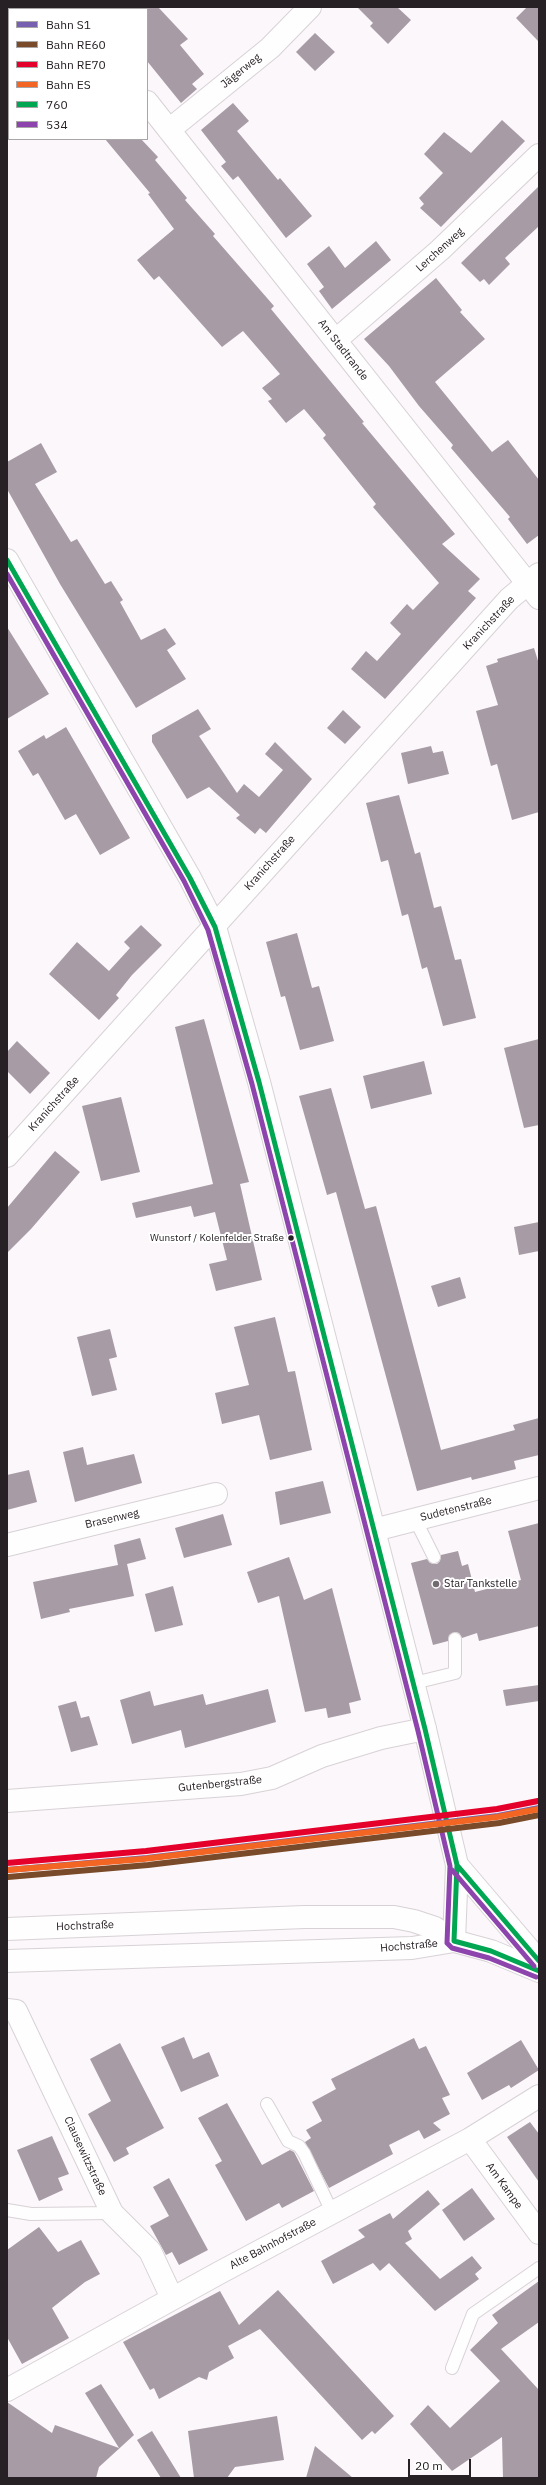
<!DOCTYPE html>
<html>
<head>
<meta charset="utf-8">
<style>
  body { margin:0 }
  #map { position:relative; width:546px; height:2485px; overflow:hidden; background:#fbf7fa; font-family:"IBM Plex Sans",sans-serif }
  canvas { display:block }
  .frame { position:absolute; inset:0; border:8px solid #272025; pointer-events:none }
  .legend { position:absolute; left:8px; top:8px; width:140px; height:132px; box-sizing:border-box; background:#fff; border:1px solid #a9a6a8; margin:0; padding:5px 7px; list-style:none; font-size:12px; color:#272025 }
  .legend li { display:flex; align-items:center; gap:8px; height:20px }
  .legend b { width:20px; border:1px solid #a9a6a8 }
  .scale { position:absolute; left:408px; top:2459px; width:63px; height:18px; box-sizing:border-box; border:2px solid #272025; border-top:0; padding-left:5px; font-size:12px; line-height:14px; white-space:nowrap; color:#272025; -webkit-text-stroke:3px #fff; paint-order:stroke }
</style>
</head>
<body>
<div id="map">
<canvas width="546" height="2485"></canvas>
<div class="frame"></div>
<ul class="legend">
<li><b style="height:5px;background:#7760b0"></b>Bahn S1</li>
<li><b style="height:5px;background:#7a4b2a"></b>Bahn RE60</li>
<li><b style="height:5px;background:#e4002b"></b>Bahn RE70</li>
<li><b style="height:5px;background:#f26522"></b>Bahn ES</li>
<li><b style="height:5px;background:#00a651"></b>760</li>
<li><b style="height:5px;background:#8e44ad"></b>534</li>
</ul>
<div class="scale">20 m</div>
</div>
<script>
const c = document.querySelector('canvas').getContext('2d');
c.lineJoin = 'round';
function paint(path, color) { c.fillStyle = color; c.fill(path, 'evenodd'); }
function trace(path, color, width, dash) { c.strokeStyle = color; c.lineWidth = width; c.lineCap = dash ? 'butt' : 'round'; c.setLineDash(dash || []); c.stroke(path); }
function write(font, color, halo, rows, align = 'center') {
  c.font = font + ' "IBM Plex Sans",sans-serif'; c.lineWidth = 4; c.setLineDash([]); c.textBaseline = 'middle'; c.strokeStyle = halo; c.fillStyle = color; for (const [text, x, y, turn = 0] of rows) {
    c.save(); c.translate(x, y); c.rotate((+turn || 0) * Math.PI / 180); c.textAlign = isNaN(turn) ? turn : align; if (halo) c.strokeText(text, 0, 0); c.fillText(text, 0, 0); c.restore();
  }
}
paint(new Path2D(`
  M 147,7 L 158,7 L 188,39 L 180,45 L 204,74 L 192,84 L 197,89 L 181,103 L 147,61 Z
  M 357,7 L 397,7 L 411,20 L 388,44 L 370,26 L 373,23 Z
  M 527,7 L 539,7 L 539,42 L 516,18 Z
  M 315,33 L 335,52 L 315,71 L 296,52 Z
  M 233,103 L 249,121 L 237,131 L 278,180 L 280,178 L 312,216 L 286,238 L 238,176 L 233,180 L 221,166 L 226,162 L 201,130 Z
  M 502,120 L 525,141 L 441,227 L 420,208 L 424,204 L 419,198 L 443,173 L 424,154 L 444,132 L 471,153 Z
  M 105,139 L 141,139 L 158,157 L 155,160 L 187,198 L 185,200 L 215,234 L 213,236 L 274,306 L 271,309 L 364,422 L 362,423 L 455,534 L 442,544 L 480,579 L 468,591 L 476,598 L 385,699 L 351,669 L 366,651 L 377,661 L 401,634 L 390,623 L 407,604 L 413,610 L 439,583 L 373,507 L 376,504 L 323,438 L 326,435 L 304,409 L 286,423 L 268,401 L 272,399 L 262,388 L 280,374 L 243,331 L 222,347 L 159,276 L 154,280 L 137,260 L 174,229 L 148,194 L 150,193 Z
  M 539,186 L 539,226 L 505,258 L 510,264 L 489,285 L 484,279 L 480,282 L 461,263 Z
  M 376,241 L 391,260 L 332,309 L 319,291 L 324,287 L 307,264 L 329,246 L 345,268 Z
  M 436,278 L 462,310 L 460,312 L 485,339 L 435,382 L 492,452 L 508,440 L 539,480 L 539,535 L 527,544 L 508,519 L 510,517 L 451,448 L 453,445 L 419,406 L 389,366 L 364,339 Z
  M 41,443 L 57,472 L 35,484 L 71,542 L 77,539 L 105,584 L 111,581 L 123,600 L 120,602 L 141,640 L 165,628 L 176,644 L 167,650 L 186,679 L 136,708 L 60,584 L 7,489 L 7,462 Z
  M 7,627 L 49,694 L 7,719 Z
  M 534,648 L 539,664 L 539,812 L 512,820 L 497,764 L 491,766 L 476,711 L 498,705 L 486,666 L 498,662 L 497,659 Z
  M 198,709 L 211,729 L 199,736 L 237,793 L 244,784 L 259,797 L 283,770 L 265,754 L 275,742 L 312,779 L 266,833 L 260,828 L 255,834 L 236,818 L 240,815 L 209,787 L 187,799 L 152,742 L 152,735 Z
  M 343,710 L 361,727 L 345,744 L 327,728 Z
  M 66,727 L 130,838 L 100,855 L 76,814 L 65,820 L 38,773 L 33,776 L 18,751 L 44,735 L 46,739 Z
  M 431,746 L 433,753 L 443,751 L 449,774 L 408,784 L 401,753 Z
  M 399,795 L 415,854 L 420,852 L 434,908 L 441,906 L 455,960 L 461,959 L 476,1018 L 443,1026 L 427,967 L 422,969 L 408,914 L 402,916 L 388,860 L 381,862 L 366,803 Z
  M 141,925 L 162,945 L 132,975 L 116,995 L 119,998 L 99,1020 L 49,974 L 77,942 L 109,971 L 130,948 L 124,942 Z
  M 297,933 L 312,988 L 319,986 L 334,1041 L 300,1050 L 285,996 L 281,997 L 266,942 Z
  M 204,1019 L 249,1182 L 240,1184 L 262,1280 L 216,1291 L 209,1264 L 227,1260 L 215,1212 L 194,1217 L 191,1206 L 136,1218 L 132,1203 L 213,1184 L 175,1027 Z
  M 539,1039 L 539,1125 L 524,1128 L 504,1048 Z
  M 17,1041 L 50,1073 L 30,1094 L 7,1071 L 7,1052 Z
  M 424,1061 L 432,1094 L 371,1109 L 363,1076 Z
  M 331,1088 L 365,1209 L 376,1206 L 441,1450 L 515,1430 L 513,1425 L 539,1418 L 539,1455 L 514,1461 L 516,1469 L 472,1480 L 471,1477 L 417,1491 L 336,1192 L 327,1195 L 299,1096 Z
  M 121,1097 L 140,1172 L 101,1181 L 82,1106 Z
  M 55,1151 L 80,1172 L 31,1229 L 7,1253 L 7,1208 Z
  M 539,1222 L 539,1251 L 519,1255 L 514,1227 Z
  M 460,1277 L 466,1298 L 438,1307 L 431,1286 Z
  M 275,1317 L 288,1372 L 295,1371 L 312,1450 L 270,1460 L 259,1415 L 222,1424 L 215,1393 L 249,1385 L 234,1327 Z
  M 110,1329 L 117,1357 L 109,1359 L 117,1390 L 92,1396 L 77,1337 Z
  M 83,1447 L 87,1465 L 134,1454 L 142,1483 L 75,1502 L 63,1452 Z
  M 29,1470 L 37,1502 L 7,1510 L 7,1475 Z
  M 323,1481 L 331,1513 L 280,1525 L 275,1492 Z
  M 223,1514 L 232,1545 L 184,1558 L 175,1528 Z
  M 539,1523 L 539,1626 L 479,1641 L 477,1633 L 462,1638 L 459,1633 L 455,1632 L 449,1635 L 448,1641 L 433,1645 L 411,1563 L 427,1559 L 430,1563 L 437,1564 L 440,1561 L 441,1555 L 458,1551 L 462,1566 L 468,1564 L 475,1592 L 521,1580 L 508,1531 Z
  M 140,1538 L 146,1559 L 127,1564 L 134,1596 L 69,1609 L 70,1612 L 41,1619 L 33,1582 L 118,1565 L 114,1545 Z
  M 289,1557 L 304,1600 L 332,1588 L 361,1700 L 349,1703 L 351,1713 L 328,1718 L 326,1708 L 305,1712 L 279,1596 L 258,1603 L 247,1572 Z
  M 173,1586 L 183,1625 L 155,1632 L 145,1594 Z
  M 539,1685 L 539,1701 L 506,1706 L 503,1690 Z
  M 268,1689 L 276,1722 L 185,1748 L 181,1730 L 132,1744 L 120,1700 L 150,1691 L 154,1706 L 203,1694 L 206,1705 Z
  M 76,1701 L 81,1718 L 89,1716 L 98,1745 L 71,1752 L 58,1706 Z
  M 184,2037 L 193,2059 L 209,2052 L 219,2076 L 181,2092 L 161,2047 Z
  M 414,2038 L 419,2049 L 426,2046 L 450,2095 L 442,2098 L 450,2114 L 433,2123 L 441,2130 L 424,2139 L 419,2130 L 389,2145 L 393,2154 L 329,2188 L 305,2142 L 311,2138 L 306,2130 L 322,2121 L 312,2102 L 336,2089 L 331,2079 Z
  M 521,2040 L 539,2070 L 511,2088 L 509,2085 L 482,2100 L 467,2073 Z
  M 120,2043 L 164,2128 L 126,2148 L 129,2154 L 114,2162 L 88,2114 L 111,2101 L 90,2059 Z
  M 227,2103 L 262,2165 L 290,2150 L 294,2152 L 314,2191 L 282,2208 L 279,2203 L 246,2221 L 215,2165 L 222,2161 L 198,2118 Z
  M 530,2122 L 539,2134 L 539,2182 L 507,2137 Z
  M 52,2136 L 69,2174 L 58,2178 L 63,2190 L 39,2201 L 17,2150 Z
  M 169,2178 L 208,2250 L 179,2265 L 172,2252 L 166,2255 L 150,2226 L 169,2216 L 153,2187 Z
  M 472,2188 L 495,2219 L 464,2241 L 442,2210 Z
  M 428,2190 L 440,2204 L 408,2231 L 412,2239 L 405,2243 L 440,2279 L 472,2256 L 482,2268 L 475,2274 L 479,2279 L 435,2311 L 389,2263 L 380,2271 L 373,2263 L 333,2284 L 321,2261 L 365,2237 L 358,2230 L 390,2213 L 393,2219 Z
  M 39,2227 L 58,2252 L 81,2240 L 100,2274 L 85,2282 L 52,2308 L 69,2338 L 22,2364 L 7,2337 L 7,2250 Z
  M 539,2281 L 539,2322 L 501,2349 L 539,2390 L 539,2478 L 503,2478 L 502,2437 L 452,2471 L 410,2424 L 428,2405 L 450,2428 L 500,2381 L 470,2350 L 498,2323 L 492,2315 Z
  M 278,2290 L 394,2416 L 375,2434 L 372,2431 L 362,2440 L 260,2329 L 228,2346 L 234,2358 L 209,2372 L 207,2380 L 199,2377 L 159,2399 L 154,2388 L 150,2390 L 123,2342 L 220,2291 L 239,2325 Z
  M 101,2384 L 134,2435 L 99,2467 L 96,2478 L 7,2478 L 7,2402 L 52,2433 L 55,2425 L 119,2448 L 85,2393 Z
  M 277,2416 L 284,2460 L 235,2467 L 227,2478 L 194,2478 L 188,2431 Z
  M 152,2431 L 181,2478 L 161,2478 L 137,2440 Z
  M 315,2446 L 353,2478 L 306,2478 Z`), '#a79ca5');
const service = new Path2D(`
  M 415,1519 L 434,1557
  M 414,1683 L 455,1673 L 455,1639
  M 267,2104 L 288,2141 L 299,2146 L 304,2153 L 332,2212
  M 7,2210 L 31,2214 L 112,2213
  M 452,2368 L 473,2314 L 539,2268`);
const minor = new Path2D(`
  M 73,7 L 75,9
  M 147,102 L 539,598
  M 169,130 L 270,48 L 310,7
  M 336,340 L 440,250 L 539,155
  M 7,1156 L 509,599 L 539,574
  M 374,1530 L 539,1488
  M 7,1545 L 216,1494
  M 7,1801 L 241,1784 L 272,1778 L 322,1756 L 381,1738 L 425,1729
  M 7,2010 L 16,2011 L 112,2213 L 150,2251 L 172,2298
  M 470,2139 L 539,2233
  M 7,2390 L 219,2273 L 470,2139 L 539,2096`);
const secondary = new Path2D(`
  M 7,560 L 190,878 L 215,927 L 259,1082 L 425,1729 L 457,1865 L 454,1941
  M 457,1865 L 539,1961`);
const primary = new Path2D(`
  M 7,1929 L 304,1917 L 394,1917 L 414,1921 L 435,1928 L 454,1941 L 491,1951 L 539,1971
  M 7,1961 L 412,1948 L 454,1941`);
trace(service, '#d8d2d6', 14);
trace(minor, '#d8d2d6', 24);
trace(secondary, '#d8d2d6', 24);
trace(primary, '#d8d2d6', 24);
trace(service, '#fefefe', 12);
trace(minor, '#fefefe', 22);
trace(secondary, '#fefefe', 22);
trace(primary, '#fefefe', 22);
trace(new Path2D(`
  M 7,560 L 190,878 L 215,927 L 259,1082 L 425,1729 L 457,1865 L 454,1941 L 491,1951 L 539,1971
  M 457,1865 L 539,1961`), '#00a651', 5);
trace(new Path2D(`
  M 7,574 L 184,881 L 208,930 L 252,1084 L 418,1731 L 450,1866 L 447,1943 L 452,1948 L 489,1958 L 536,1977
  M 452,1870 L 534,1966`), '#8e44ad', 5);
trace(new Path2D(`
  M 7,1870 L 147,1858 L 498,1816 L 539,1808`), '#7760b0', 6);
trace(new Path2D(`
  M 8,1877 L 148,1865 L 499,1823 L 539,1815`), '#7a4b2a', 6);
trace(new Path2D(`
  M 7,1863 L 146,1851 L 497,1809 L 538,1801`), '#e4002b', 6);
trace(new Path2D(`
  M 8,1870 L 143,1859 L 497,1817 L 539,1809`), '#f26522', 6);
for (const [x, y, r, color] of [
  [291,1238,3.5,"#272025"],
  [436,1584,4,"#716b70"]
]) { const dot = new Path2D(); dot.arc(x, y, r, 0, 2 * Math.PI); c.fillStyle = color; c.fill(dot); trace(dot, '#fff', 1.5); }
write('10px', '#272025', '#fff', [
  ["Wunstorf / Kolenfelder Straße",284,1238]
], 'right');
write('11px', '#272025', '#fff', [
  ["Jägerweg",241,71,-39],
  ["Lerchenweg",440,250,-42],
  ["Am Stadtrande",343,350,52],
  ["Kranichstraße",489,623,-47],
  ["Kranichstraße",270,863,-48],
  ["Kranichstraße",54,1104,-48],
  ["Sudetenstraße",456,1509,-14],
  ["Brasenweg",112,1519,-13],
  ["Gutenbergstraße",220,1784,-6],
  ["Hochstraße",85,1926,-2],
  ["Hochstraße",409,1946,-5],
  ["Clausewitzstraße",85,2156,65],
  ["Am Kampe",504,2186,54],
  ["Alte Bahnhofstraße",273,2244,-28]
]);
write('11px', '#272025', '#fff', [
  ["Star Tankstelle",444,1584]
], 'left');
</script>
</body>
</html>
